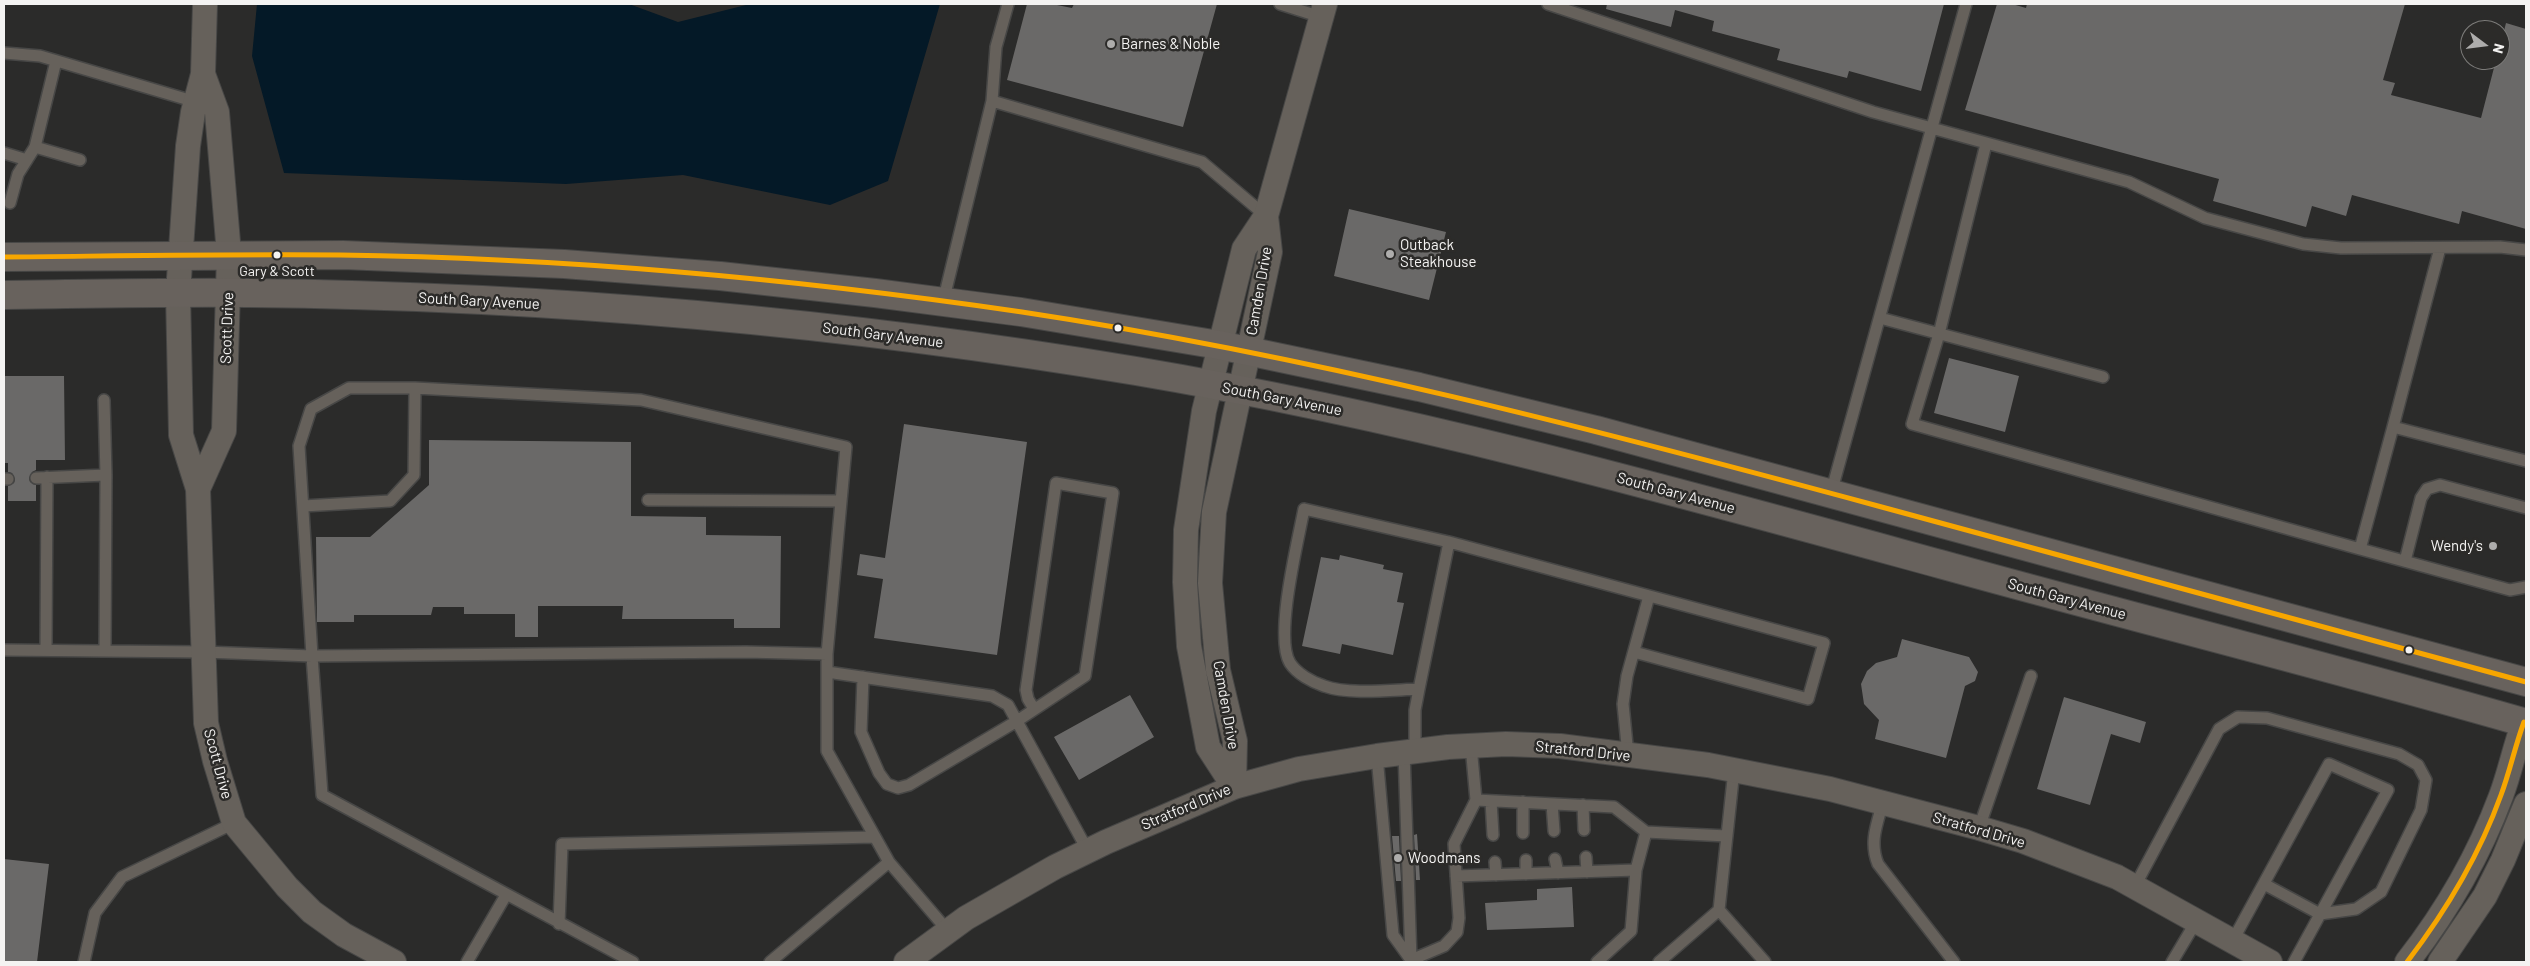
<!DOCTYPE html>
<html>
<head>
<meta charset="utf-8">
<style>
  body { margin:0 }
  #map { position:relative; width:2530px; height:966px; overflow:hidden; background:#2b2b2a; font-family:Barlow,sans-serif }
  canvas { display:block }
  .frame { position:absolute; inset:0; border:5px solid #f4f3f2; pointer-events:none }
  .north { position:absolute; left:2460px; top:20px; width:50px; height:50px; box-sizing:border-box; background:#2c2b29; border:1px solid #7c7b79; border-radius:50%; rotate:105deg; font-size:14px; font-weight:700; line-height:20px; text-align:center; color:#f4f3f2 }
  .north::after { content:''; display:block; margin:auto; width:18px; height:22px; background:#aeadac; clip-path:polygon(50% 0,100% 100%,50% 72%,0 100%) }
</style>
</head>
<body>
<div id="map">
<canvas width="2530" height="966"></canvas>
<div class="frame"></div>
<div class="north">N</div>
</div>
<script>
const c = document.querySelector('canvas').getContext('2d');
c.lineJoin = 'round';
function paint(path, color) { c.fillStyle = color; c.fill(path, 'evenodd'); }
function trace(path, color, width, dash) { c.strokeStyle = color; c.lineWidth = width; c.lineCap = dash ? 'butt' : 'round'; c.setLineDash(dash || []); c.stroke(path); }
function write(font, color, halo, rows, align = 'center') {
  c.font = font + ' Barlow,sans-serif'; c.lineWidth = 5; c.setLineDash([]); c.textBaseline = 'middle'; c.strokeStyle = halo; c.fillStyle = color; for (const [text, x, y, turn = 0] of rows) {
    c.save(); c.translate(x, y); c.rotate((+turn || 0) * Math.PI / 180); c.textAlign = isNaN(turn) ? turn : align; if (halo) c.strokeText(text, 0, 0); c.fillText(text, 0, 0); c.restore();
  }
}
paint(new Path2D(`
  M 257,4 L 629,4 L 678,22 L 750,4 L 940,4 L 888,181 L 830,205 L 683,175 L 566,184 L 284,173 L 252,56 Z`), '#041927');
paint(new Path2D(`
  M 1027,4 L 1052,4 L 1072,8 L 1074,4 L 1217,4 L 1183,127 L 1007,80 Z
  M 1607,4 L 1944,4 L 1921,91 L 1849,71 L 1847,78 L 1777,60 L 1780,49 L 1712,31 L 1714,21 L 1675,10 L 1671,27 L 1606,9 Z
  M 1997,4 L 2012,4 L 2026,8 L 2027,4 L 2405,4 L 2383,80 L 2395,83 L 2391,95 L 2481,118 L 2496,60 L 2500,60 L 2500,47 L 2506,23 L 2526,29 L 2526,229 L 2462,211 L 2459,224 L 2352,195 L 2346,216 L 2312,206 L 2306,227 L 2213,201 L 2219,179 L 1965,110 Z
  M 1349,209 L 1446,232 L 1429,300 L 1334,276 Z
  M 1949,358 L 2019,376 L 2005,432 L 1934,413 Z
  M 4,376 L 64,376 L 65,460 L 36,460 L 36,470 L 32,472 L 29,478 L 30,482 L 36,485 L 36,501 L 8,501 L 8,486 L 14,483 L 15,479 L 12,473 L 8,472 L 8,463 L 4,463 Z
  M 904,424 L 1027,442 L 997,655 L 874,638 L 883,579 L 857,575 L 860,554 L 885,558 Z
  M 429,440 L 631,442 L 631,516 L 706,517 L 706,535 L 781,536 L 780,628 L 734,628 L 734,619 L 622,619 L 623,606 L 538,606 L 538,637 L 515,637 L 515,614 L 464,614 L 464,607 L 433,607 L 431,615 L 354,615 L 354,622 L 317,622 L 316,537 L 370,537 L 429,485 Z
  M 1340,555 L 1384,565 L 1383,569 L 1403,573 L 1397,602 L 1404,603 L 1393,655 L 1342,644 L 1340,654 L 1302,646 L 1321,557 L 1339,560 Z
  M 1902,639 L 1969,657 L 1978,672 L 1975,681 L 1965,686 L 1946,758 L 1875,739 L 1879,720 L 1864,704 L 1861,684 L 1867,671 L 1876,663 L 1897,657 Z
  M 1130,695 L 1154,737 L 1079,780 L 1054,737 Z
  M 2064,697 L 2146,722 L 2140,743 L 2111,734 L 2090,805 L 2037,789 Z
  M 1417,834 L 1420,880 L 1416,880 L 1414,835 Z
  M 1392,836 L 1399,836 L 1401,881 L 1396,881 Z
  M 4,859 L 49,864 L 37,962 L 4,962 Z
  M 1572,887 L 1574,927 L 1487,930 L 1485,903 L 1537,900 L 1537,889 Z`), '#6a6968');
const service = new Path2D(`
  M 1280,4 L 1321,17
  M 1548,4 L 1873,112 L 2129,182 L 2205,218 L 2303,244 L 2341,248 L 2500,247 L 2526,250
  M 4,53 L 40,56 L 196,102
  M 992,101 L 1202,162 L 1266,216
  M 1986,144 L 1939,334 L 1912,424 L 2360,549 L 2393,427
  M 35,147 L 80,160
  M 4,153 L 27,160
  M 10,203 L 18,174 L 35,147 L 56,61
  M 2440,248 L 2393,427 L 2526,461
  M 943,302 L 992,101 L 996,47 L 1008,4
  M 1880,318 L 2103,377
  M 104,400 L 106,475 L 105,651
  M 36,478 L 106,475
  M 4,479 L 8,479
  M 1831,493 L 1966,4
  M 648,500 L 841,501
  M 303,506 L 390,501 L 414,475 L 415,388
  M 2360,549 L 2510,590 L 2526,587
  M 2405,561 L 2421,498 L 2427,489 L 2440,485 L 2526,508
  M 4,650 L 204,652 L 312,656 L 322,795 L 633,962
  M 46,650 L 47,477
  M 827,654 L 746,652 L 312,656 L 299,446 L 311,409 L 349,388 L 415,388 L 641,400 L 846,447 L 827,654 L 827,751 L 889,862
  M 827,672 L 992,696 L 1008,705 L 1088,851
  M 863,677 L 861,732 L 879,773 L 887,784 L 898,788 L 909,785 L 1017,721 L 1085,676 L 1113,493 L 1056,483 L 1026,690 L 1028,699 L 1034,709
  M 1419,689 C 1391,690 1349,695 1324,686 C 1312,682 1297,674 1290,663 C 1274,637 1298,541 1304,509 L 1449,542
  M 1415,751 L 1415,710 L 1419,689 L 1449,542 L 1824,643 L 1808,699 L 1634,652
  M 1404,752 L 1411,960
  M 1628,755 L 1623,704 L 1627,676 L 1649,596
  M 1377,756 L 1393,935 L 1411,960
  M 1476,800 L 1614,807 L 1646,832 L 1727,836
  M 1491,801 L 1493,835
  M 1523,802 L 1523,833
  M 1883,802 C 1877,824 1869,842 1878,864 L 1954,962
  M 1552,804 L 1554,831
  M 1583,805 L 1584,830
  M 1979,828 L 2031,676
  M 1586,857 L 1587,872
  M 1555,859 L 1558,873
  M 1526,860 L 1526,874
  M 1495,862 L 1496,875
  M 1456,876 L 1636,870
  M 2135,886 L 2219,729 L 2238,717 L 2267,718 L 2399,754 L 2418,765 L 2426,780 L 2421,810 L 2381,892 L 2356,909 L 2320,914 L 2264,884
  M 1719,910 L 1765,962
  M 559,924 L 562,844 L 875,837
  M 2233,940 L 2329,764 L 2388,790 L 2294,962
  M 84,962 L 95,913 L 122,877 L 234,823
  M 467,962 L 506,895
  M 770,962 L 889,862 L 948,931
  M 1413,962 L 1411,960 L 1444,946 L 1457,932 L 1459,918 L 1454,844 L 1476,800 L 1471,746
  M 1597,962 L 1631,931 L 1636,870 L 1646,832
  M 1659,962 L 1719,910 L 1734,770
  M 2172,962 L 2197,920`);
const minor = new Path2D(`
  M 205,4 L 203,74 L 193,112 L 188,146 L 178,293 L 181,435 L 198,489 L 206,723 L 215,761 L 234,823 L 287,887 L 312,912 L 344,935 L 394,962
  M 198,489 L 224,431 L 229,254 L 217,112 L 203,74
  M 1234,787 L 1208,747 L 1189,646 L 1185,582 L 1186,530 L 1204,411 L 1244,249 L 1266,216 L 1325,4
  M 1234,787 L 1235,741 L 1218,670 L 1210,583 L 1214,512 L 1270,252 L 1266,216
  M 906,962 L 966,918 L 1055,867 L 1106,842 L 1234,787 L 1299,769 L 1377,756 L 1448,747 L 1506,744 L 1560,746 L 1708,765 L 1830,789 L 1979,828 L 2023,841 L 2117,877 L 2270,962
  M 2407,962 C 2446,912 2479,855 2501,796 C 2510,772 2515,746 2524,722
  M 2440,962 L 2485,896 L 2503,860 L 2526,804`);
const secondary = new Path2D(`
  M 4,257 L 343,255 L 564,264 L 720,276 L 875,293 L 1021,312 L 1219,345 L 1419,387 L 1596,430 L 2526,682
  M 4,295 C 86,294 167,292 249,293 C 546,296 843,322 1136,371 C 1409,417 1674,491 1940,564 C 2135,618 2332,667 2526,723`);
trace(service, '#474746', 14);
trace(minor, '#474746', 26);
trace(secondary, '#474746', 30);
trace(service, '#66615b', 11);
trace(minor, '#66615b', 24);
trace(secondary, '#68625d', 28);
trace(new Path2D(`
  M 4,257 C 116,256 228,254 340,255 C 567,258 797,279 1022,312 C 1313,356 1594,429 1878,506 C 2094,565 2310,623 2526,682
  M 2407,962 C 2446,911 2479,856 2501,795 C 2510,771 2515,746 2524,722`), '#f7a600', 5);
for (const [x, y, r, color] of [
  [1111,44,5,"#aeadac"],
  [1390,254,5,"#aeadac"],
  [277,255,4.5,"#f4f3f2"],
  [1118,328,4.5,"#f4f3f2"],
  [2493,546,5,"#aeadac"],
  [2409,650,4.5,"#f4f3f2"],
  [1398,858,5,"#aeadac"]
]) { const dot = new Path2D(); dot.arc(x, y, r, 0, 2 * Math.PI); c.fillStyle = color; c.fill(dot); trace(dot, '#2c2b29', 2); }
write('14px', '#f4f3f2', '#2c2b29', [
  ["Gary & Scott",277,271]
]);
write('15px', '#f4f3f2', '#2c2b29', [
  ["Barnes & Noble",1121,44],
  ["Outback",1400,245],
  ["Steakhouse",1400,262],
  ["Wendy's",2483,546,"right"],
  ["Woodmans",1408,858]
], 'left');
write('15px', '#f4f3f2', '#2c2b29', [
  ["Camden Drive",1259,291,-80],
  ["South Gary Avenue",479,301,3],
  ["Scott Drive",227,328,-88],
  ["South Gary Avenue",883,335,7],
  ["South Gary Avenue",1282,399,11],
  ["South Gary Avenue",1676,493,15],
  ["South Gary Avenue",2067,599,15],
  ["Camden Drive",1226,705,80],
  ["Stratford Drive",1583,751,6],
  ["Scott Drive",218,764,75],
  ["Stratford Drive",1186,807,-23],
  ["Stratford Drive",1979,830,16]
]);
</script>
</body>
</html>
